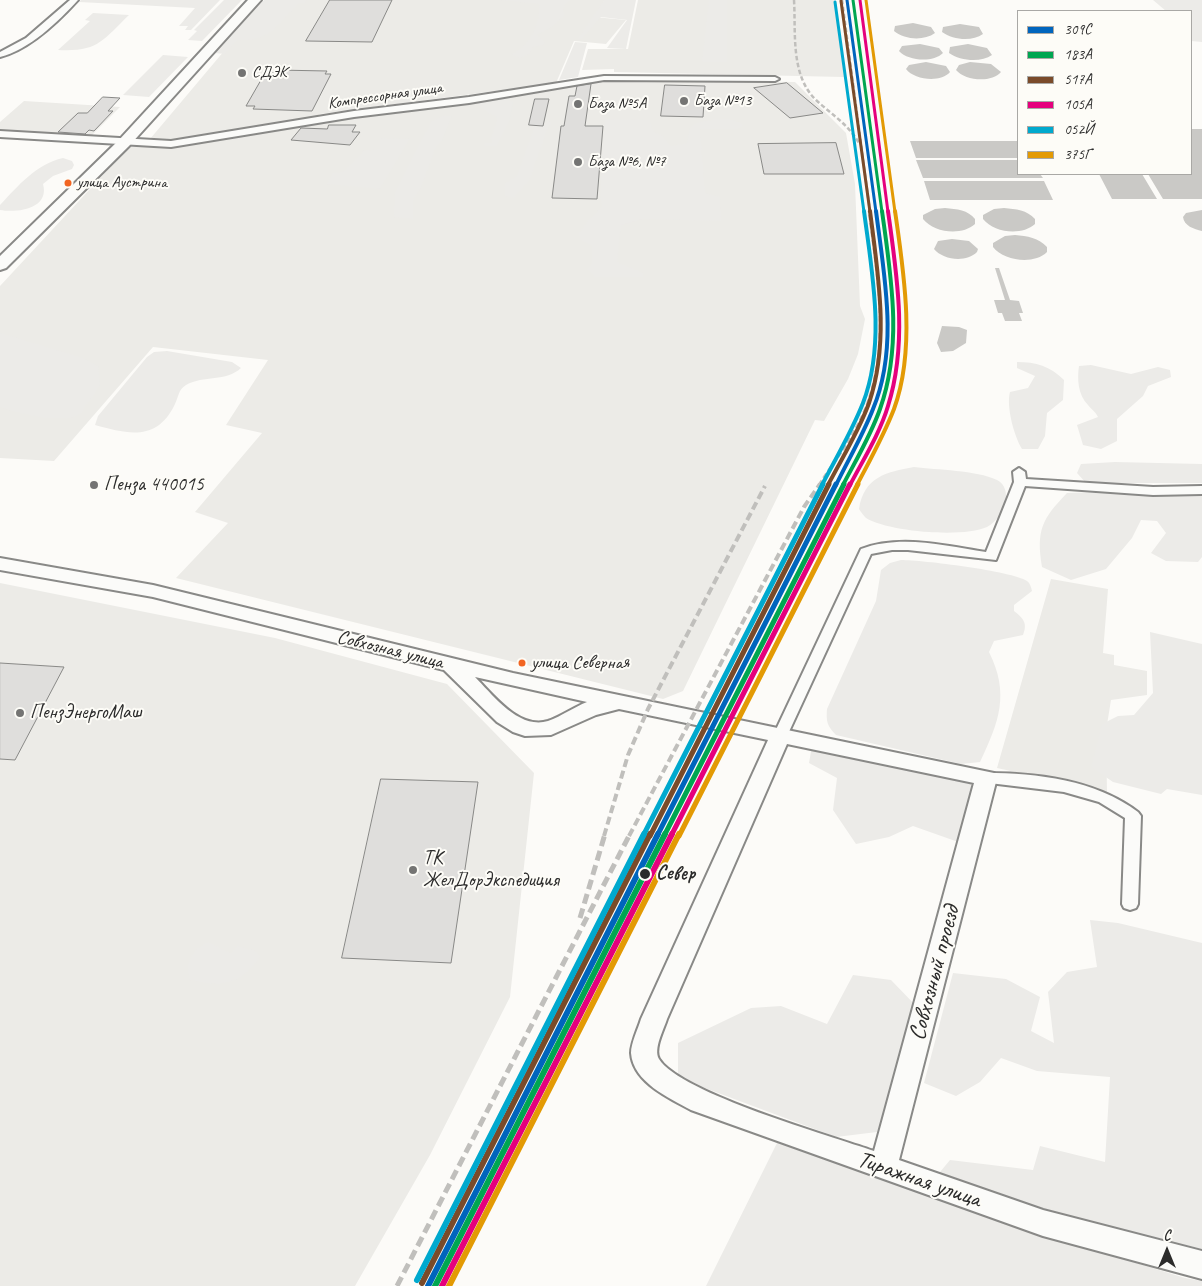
<!DOCTYPE html>
<html>
<head>
<meta charset="utf-8">
<style>
  body { margin:0 }
  #map { position:relative; width:1202px; height:1286px; overflow:hidden; background:#fcfbf8; font-family:Caveat,sans-serif }
  canvas { display:block }
  .legend { position:absolute; left:1017px; top:10px; width:175px; height:165px; box-sizing:border-box; background:#fdfcf7; border:1px solid #a9a8a5; margin:0; padding:6px 9px; list-style:none; font-size:15px; color:#2b2b2b }
  .legend li { display:flex; align-items:center; gap:10px; height:25px }
  .legend b { width:25px; border:1px solid #a9a8a5 }
  .north { position:absolute; left:1142px; top:1226px; width:50px; height:50px; -webkit-text-stroke:4px #fdfcf7; paint-order:stroke; rotate:0deg; font-size:14px; font-weight:700; line-height:20px; text-align:center; color:#2b2b2b }
  .north::after { content:''; display:block; margin:auto; width:18px; height:22px; background:#2b2b2b; clip-path:polygon(50% 0,100% 100%,50% 72%,0 100%) }
</style>
</head>
<body>
<div id="map">
<canvas width="1202" height="1286"></canvas>
<ul class="legend">
<li><b style="height:6px;background:#0065bd"></b>309С</li>
<li><b style="height:6px;background:#00a651"></b>183А</li>
<li><b style="height:6px;background:#7a4b2a"></b>517А</li>
<li><b style="height:6px;background:#e5007d"></b>105А</li>
<li><b style="height:6px;background:#00a9ce"></b>052Й</li>
<li><b style="height:6px;background:#e39a04"></b>375Г</li>
</ul>
<div class="north">С</div>
</div>
<script>
const c = document.querySelector('canvas').getContext('2d');
c.lineJoin = 'round';
function paint(path, color) { c.fillStyle = color; c.fill(path, 'evenodd'); }
function trace(path, color, width, dash) { c.strokeStyle = color; c.lineWidth = width; c.lineCap = dash ? 'butt' : 'round'; c.setLineDash(dash || []); c.stroke(path); }
function write(font, color, halo, rows, align = 'center') {
  c.font = font + ' Caveat,sans-serif'; c.lineWidth = 4; c.setLineDash([]); c.textBaseline = 'middle'; c.strokeStyle = halo; c.fillStyle = color; for (const [text, x, y, turn = 0] of rows) {
    c.save(); c.translate(x, y); c.rotate((+turn || 0) * Math.PI / 180); c.textAlign = isNaN(turn) ? turn : align; if (halo) c.strokeText(text, 0, 0); c.fillText(text, 0, 0); c.restore();
  }
}
paint(new Path2D(`
  M 267,0 L 605,0 L 594,17 L 626,20 L 606,44 L 574,41 L 556,83 L 320,114 L 311,119 L 192,140 L 150,139 Z
  M 638,0 L 834,0 L 844,77 L 614,72 L 614,69 L 582,70 L 588,49 L 628,49 Z
  M 612,79 L 795,82 L 846,133 L 855,184 L 860,306 L 865,319 L 858,354 L 848,379 L 824,421 L 815,420 L 683,691 L 663,699 L 176,578 L 228,523 L 195,512 L 262,433 L 226,425 L 268,360 L 153,347 L 54,461 L 0,458 L 0,286 L 129,147 L 169,147 L 363,115 Z
  M 24,101 L 120,107 L 89,138 L 0,131 L 0,122 Z
  M 1051,579 L 1108,589 L 1103,653 L 1114,655 L 1114,665 L 1147,671 L 1147,695 L 1111,700 L 1106,731 L 1107,792 L 997,768 Z
  M 0,583 L 275,638 L 447,684 L 534,773 L 510,997 L 430,1155 L 355,1286 L 0,1286 Z`), '#ecebe7');
paint(new Path2D(`
  M 81,0 L 220,0 L 191,30 L 185,30 L 188,26 L 179,26 L 195,8 L 79,2 Z
  M 224,0 L 242,0 L 202,41 L 188,40 L 197,31 L 194,30 Z
  M 264,0 L 307,0 L 305,3 L 299,3 C 277,25 270,42 237,40 L 225,54 L 214,53 Z
  M 501,0 L 570,0 L 563,8 L 564,16 L 552,27 L 537,35 L 545,42 L 543,45 L 533,47 L 529,54 L 520,58 L 511,54 C 529,48 541,23 539,4 Z
  M 604,0 L 636,0 L 626,49 L 607,48 L 627,20 L 601,17 L 582,39 L 578,39 Z
  M 709,0 L 727,0 L 727,62 L 702,62 Z
  M 1153,0 L 1202,0 L 1202,42 L 1191,41 L 1191,11 L 1166,11 Z
  M 93,13 L 129,15 C 102,41 98,52 58,50 L 90,21 L 85,20 Z
  M 575,42 L 587,43 L 578,77 L 559,80 Z
  M 163,55 L 188,57 L 149,97 L 123,95 Z
  M 502,97 L 513,102 L 509,122 L 497,146 L 484,146 L 485,143 L 492,143 L 492,140 L 490,139 L 497,121 L 496,116 L 488,113 L 476,104 L 479,100 Z
  M 446,115 L 452,116 L 442,141 L 436,147 L 421,188 L 413,200 L 413,219 L 394,217 L 395,192 L 421,140 L 432,121 Z
  M 605,119 L 649,120 L 654,132 L 663,136 L 671,146 L 687,143 L 690,128 L 694,124 C 708,120 733,114 744,126 L 738,129 L 700,129 L 705,193 L 720,197 L 721,221 L 642,219 L 621,225 L 617,262 L 643,273 L 643,277 L 594,277 L 587,269 L 592,264 L 592,246 L 580,240 L 579,233 L 589,219 L 602,207 L 600,199 Z
  M 547,121 L 552,123 L 548,128 L 529,181 L 514,198 L 505,196 L 504,184 L 517,176 L 534,127 L 544,126 Z
  M 380,138 L 410,139 L 380,189 L 327,184 L 332,173 L 343,172 L 363,151 L 380,149 Z
  M 63,158 L 72,161 L 74,165 L 72,169 L 53,176 L 43,184 C 50,209 17,213 0,210 L 0,205 C 18,186 36,164 63,158 Z
  M 0,333 L 83,358 L 98,366 L 100,386 L 80,414 C 65,425 17,413 0,407 Z
  M 167,351 L 232,362 L 241,368 C 226,382 204,375 186,385 C 178,390 179,396 175,404 C 157,442 128,434 95,425 L 98,416 L 147,357 L 154,352 Z
  M 1017,362 C 1036,362 1050,366 1064,380 L 1063,400 L 1047,413 L 1045,436 L 1038,449 L 1022,449 C 1014,436 1006,406 1010,392 L 1028,388 L 1035,376 L 1017,368 Z
  M 1091,365 L 1131,374 L 1158,367 L 1170,370 L 1171,377 L 1148,386 L 1143,396 L 1117,419 L 1117,441 L 1101,449 L 1083,445 L 1077,425 L 1098,417 C 1095,411 1092,410 1088,405 C 1078,395 1077,379 1079,366 Z
  M 1115,462 L 1202,464 L 1202,483 L 1086,483 L 1077,473 L 1081,464 Z
  M 914,467 C 937,470 976,470 997,480 C 1003,483 1006,489 1006,496 C 1006,508 998,521 987,527 C 963,538 889,532 866,518 C 864,516 861,512 859,509 C 864,477 886,472 914,467 Z
  M 1099,492 L 1151,494 L 1202,492 L 1202,557 L 1198,562 L 1166,561 L 1151,553 L 1166,533 L 1157,521 L 1141,520 L 1132,538 L 1106,569 L 1071,580 L 1042,567 C 1036,530 1042,519 1067,493 Z
  M 901,560 C 922,560 1012,571 1027,581 C 1030,583 1031,587 1032,591 L 1014,605 L 1014,611 C 1023,618 1028,623 1023,635 L 994,641 L 989,652 C 1010,694 999,722 980,762 L 961,764 L 836,735 C 827,726 826,721 827,709 L 876,601 L 881,570 L 890,563 Z
  M 1150,632 L 1202,644 L 1202,795 L 1167,789 L 1161,794 L 1113,782 L 1091,767 L 1102,724 L 1118,716 L 1134,715 L 1153,693 Z
  M 812,746 L 968,779 L 978,798 L 961,843 L 913,826 L 889,837 L 856,844 L 833,810 L 837,778 L 809,763 Z
  M 1090,920 L 1118,923 L 1202,943 L 1202,1249 L 1125,1231 L 935,1178 L 950,1160 L 1033,1170 L 1040,1146 L 1105,1162 L 1110,1077 L 1037,1071 L 1001,1058 L 980,1082 L 956,1096 L 924,1083 L 953,973 L 1006,979 L 1040,997 L 1031,1031 L 1054,1043 L 1048,992 L 1067,972 L 1097,967 Z
  M 208,942 C 217,945 222,951 231,953 L 238,946 L 255,951 L 261,956 C 240,985 224,987 190,980 C 185,962 191,950 208,942 Z
  M 853,975 L 891,980 L 921,1011 L 877,1132 L 836,1137 L 678,1078 L 678,1043 L 751,1008 L 781,1006 L 827,1024 Z
  M 779,1139 L 1049,1236 L 1185,1278 L 1202,1281 L 1202,1286 L 706,1286 Z`), '#ecebe8');
paint(new Path2D(`
  M 913,23 L 931,27 L 935,33 C 924,41 905,40 894,31 L 895,26 Z
  M 960,24 L 979,27 L 983,34 C 972,42 953,40 942,32 L 943,27 Z
  M 920,44 L 939,48 L 943,53 C 933,63 908,61 899,51 L 902,46 Z
  M 968,44 L 987,48 L 992,55 C 981,63 960,61 949,53 L 950,47 Z
  M 926,62 L 946,66 L 950,72 C 941,83 914,80 906,69 L 909,65 Z
  M 970,62 L 991,64 L 1001,72 C 992,83 965,81 956,70 L 959,65 Z
  M 1191,129 L 1202,129 L 1202,199 L 1163,199 L 1148,174 L 1191,174 Z
  M 910,141 L 1018,141 L 1018,158 L 916,158 Z
  M 916,160 L 1018,160 L 1018,174 L 1040,174 L 1043,178 L 923,178 Z
  M 1099,174 L 1142,174 L 1157,199 L 1112,199 Z
  M 924,181 L 1044,181 L 1053,200 L 930,200 Z
  M 945,208 C 957,209 968,210 975,219 L 975,224 C 962,236 934,233 923,219 L 923,215 L 935,209 Z
  M 1004,208 C 1016,209 1027,210 1035,219 L 1035,224 C 1022,236 994,233 983,219 L 983,215 L 994,209 Z
  M 1202,210 L 1202,231 C 1194,229 1184,226 1183,217 L 1186,213 Z
  M 1015,235 C 1027,236 1039,238 1047,247 L 1047,252 C 1034,265 1004,261 993,247 L 993,243 L 1005,236 Z
  M 952,239 L 969,241 L 978,249 L 977,252 C 966,263 943,260 934,249 L 938,241 Z
  M 995,268 L 999,268 L 1010,300 L 1019,301 L 1023,313 L 1019,313 L 1022,321 L 1005,321 L 1002,313 L 998,313 L 994,300 L 1005,300 Z
  M 942,326 L 959,327 L 967,330 L 966,343 L 953,351 L 941,352 L 937,343 Z`), '#cac9c6');
const building = new Path2D(`
  M 330,0 L 392,0 L 372,42 L 306,41 Z
  M 276,70 L 327,71 L 325,74 L 331,74 L 312,111 L 253,109 L 255,106 L 246,106 L 265,73 L 274,73 Z
  M 787,83 L 823,113 L 790,118 L 754,88 Z
  M 591,84 L 585,126 L 603,126 L 597,199 L 552,198 L 561,126 L 564,126 L 569,96 L 575,96 L 577,86 Z
  M 665,85 L 705,86 L 703,117 L 661,116 Z
  M 103,97 L 120,98 L 108,111 L 113,111 L 94,131 L 89,130 L 85,134 L 58,132 L 78,113 L 87,113 Z
  M 535,99 L 549,99 L 543,126 L 529,125 Z
  M 329,125 L 356,125 L 352,132 L 360,132 L 350,145 L 291,140 L 301,128 L 327,129 Z
  M 836,143 L 844,174 L 764,174 L 758,144 Z
  M 0,663 L 64,667 L 15,760 L 0,759 Z
  M 381,779 L 478,782 L 451,963 L 342,958 Z`);
paint(building, '#dfdedc');
trace(building, '#898987', 1);
const street = new Path2D(`
  M 70,0 L 78,0 C 58,22 29,50 0,57 L 0,52 L 26,38 Z
  M 604,76 L 775,77 L 779,79 L 775,81 L 604,80 L 469,103 L 354,117 L 171,147 L 0,137 L 0,131 L 171,141 L 354,111 L 469,97 Z
  M 1019,468 L 1025,472 L 1026,479 L 1153,487 L 1202,486 L 1202,494 L 1153,495 L 1025,486 L 996,560 L 908,550 L 892,550 L 871,554 L 787,736 L 785,740 L 775,740 L 773,736 L 861,549 C 901,534 946,546 986,552 L 1014,482 L 1013,472 Z
  M 986,773 C 1037,773 1096,780 1138,812 L 1141,816 L 1138,904 L 1136,908 L 1130,910 L 1124,908 L 1122,904 L 1125,818 L 1099,802 L 1064,792 L 981,782 L 978,778 L 981,774 Z`);
const secondary = new Path2D(`
  M 0,558 L 153,585 L 513,673 L 994,773 L 997,778 L 899,1160 L 1043,1210 L 1202,1251 L 1202,1279 L 1043,1236 L 691,1110 C 669,1098 633,1082 631,1053 C 631,1043 638,1029 641,1019 L 768,740 L 619,709 L 596,715 L 551,735 L 525,736 L 513,732 L 497,722 L 444,670 L 153,597 L 0,570 ZM 475,677 L 587,702 C 574,707 562,716 548,721 C 519,730 493,695 475,677 ZM 787,744 L 974,783 L 874,1151 C 831,1136 680,1093 659,1059 C 653,1049 664,1029 667,1019 Z`);
const primary = new Path2D(`
  M 248,0 L 261,0 L 129,146 L 6,268 L 0,270 L 0,256 L 119,140 Z`);
trace(street, '#898987', 4);
trace(secondary, '#898987', 4);
trace(primary, '#898987', 4);
paint(street, '#fbfbf9');
paint(secondary, '#fbfbf9');
paint(primary, '#fbfbf9');
trace(new Path2D(`
  M 794,0 C 796,32 790,75 816,100 C 831,114 848,124 859,143
  M 842,0 L 870,212`), '#c0bfbc', 2.5, [4.5, 2.5]);
trace(new Path2D(`
  M 819,485 C 837,457 860,429 870,396 C 889,336 877,272 869,211`), '#c0bfbc', 3, [5.5, 3]);
trace(new Path2D(`
  M 604,836 L 628,755 L 648,709 L 765,486
  M 629,836 L 804,507 L 820,484`), '#c0bfbc', 4, [8, 4]);
trace(new Path2D(`
  M 580,918 L 605,834
  M 397,1286 L 630,834`), '#c0bfbc', 5, [10, 5]);
trace(new Path2D(`
  M 847,0 L 876,212`), '#0065bd', 3);
trace(new Path2D(`
  M 836,485 C 848,460 863,435 873,409 C 899,347 884,275 876,211`), '#0065bd', 4);
trace(new Path2D(`
  M 657,836 L 836,484`), '#0065bd', 5);
trace(new Path2D(`
  M 428,1286 L 658,834`), '#0065bd', 6);
trace(new Path2D(`
  M 853,0 L 882,212`), '#00a651', 3);
trace(new Path2D(`
  M 843,485 C 856,460 871,435 880,409 C 903,344 891,277 882,211`), '#00a651', 4);
trace(new Path2D(`
  M 664,836 L 844,484`), '#00a651', 5);
trace(new Path2D(`
  M 435,1286 L 665,834`), '#00a651', 6);
trace(new Path2D(`
  M 841,1 L 870,212`), '#7a4b2a', 3);
trace(new Path2D(`
  M 828,485 C 842,458 859,431 869,403 C 890,341 878,275 870,211`), '#7a4b2a', 4);
trace(new Path2D(`
  M 650,836 L 829,484`), '#7a4b2a', 5);
trace(new Path2D(`
  M 422,1283 L 650,834`), '#7a4b2a', 6);
trace(new Path2D(`
  M 860,0 L 888,212`), '#e5007d', 3);
trace(new Path2D(`
  M 850,485 C 863,460 880,433 888,406 C 908,342 897,276 888,211`), '#e5007d', 4);
trace(new Path2D(`
  M 671,836 L 850,484`), '#e5007d', 5);
trace(new Path2D(`
  M 442,1286 L 672,834`), '#e5007d', 6);
trace(new Path2D(`
  M 835,2 L 864,212`), '#00a9ce', 3);
trace(new Path2D(`
  M 822,485 C 836,458 852,431 863,403 C 886,343 872,273 864,211`), '#00a9ce', 4);
trace(new Path2D(`
  M 643,836 L 823,484`), '#00a9ce', 5);
trace(new Path2D(`
  M 417,1280 L 644,834`), '#00a9ce', 6);
trace(new Path2D(`
  M 866,0 L 895,212`), '#e39a04', 3);
trace(new Path2D(`
  M 857,485 C 870,460 884,435 894,409 C 916,349 904,273 895,211`), '#e39a04', 4);
trace(new Path2D(`
  M 679,836 L 858,484`), '#e39a04', 5);
trace(new Path2D(`
  M 449,1286 L 679,834`), '#e39a04', 6);
for (const [x, y, r, color] of [
  [242,73,5,"#747473"],
  [684,101,5,"#747473"],
  [578,104,5,"#747473"],
  [578,162,5,"#747473"],
  [68,183,4.5,"#f26522"],
  [94,485,5,"#747473"],
  [522,663,4.5,"#f26522"],
  [20,713,5,"#747473"],
  [413,870,5,"#747473"],
  [645,874,6,"#2b2b2b"]
]) { const dot = new Path2D(); dot.arc(x, y, r, 0, 2 * Math.PI); c.fillStyle = color; c.fill(dot); trace(dot, '#fdfcf7', 2); }
write('16px', '#2b2b2b', '#fdfcf7', [
  ["СДЭК",252,73],
  ["База №13",694,101],
  ["База №5А",588,104],
  ["База №6, №7",588,162]
], 'left');
write('16px', '#2b2b2b', '#fdfcf7', [
  ["Компрессорная улица",385,96,-8]
]);
write('16px', '#2b2b2b', '#fdfcf7', [
  ["улица Аустрина",77,183]
], 'left');
write('19px', '#2b2b2b', '#fdfcf7', [
  ["улица Северная",531,663]
], 'left');
write('20px', '#2b2b2b', '#fdfcf7', [
  ["Пенза 440015",104,485],
  ["ПензЭнергоМаш",30,713],
  ["ТК",423,858],
  ["ЖелДорЭкспедиция",423,881]
], 'left');
write('20px', '#2b2b2b', '#fdfcf7', [
  ["Совхозная улица",390,650,14]
]);
write('bold 20px', '#2b2b2b', '#fdfcf7', [
  ["Север",656,874]
], 'left');
write('24px', '#2b2b2b', '#fdfcf7', [
  ["Совхозный проезд",935,973,-75],
  ["Тиражная улица",919,1180,19]
]);
</script>
</body>
</html>
